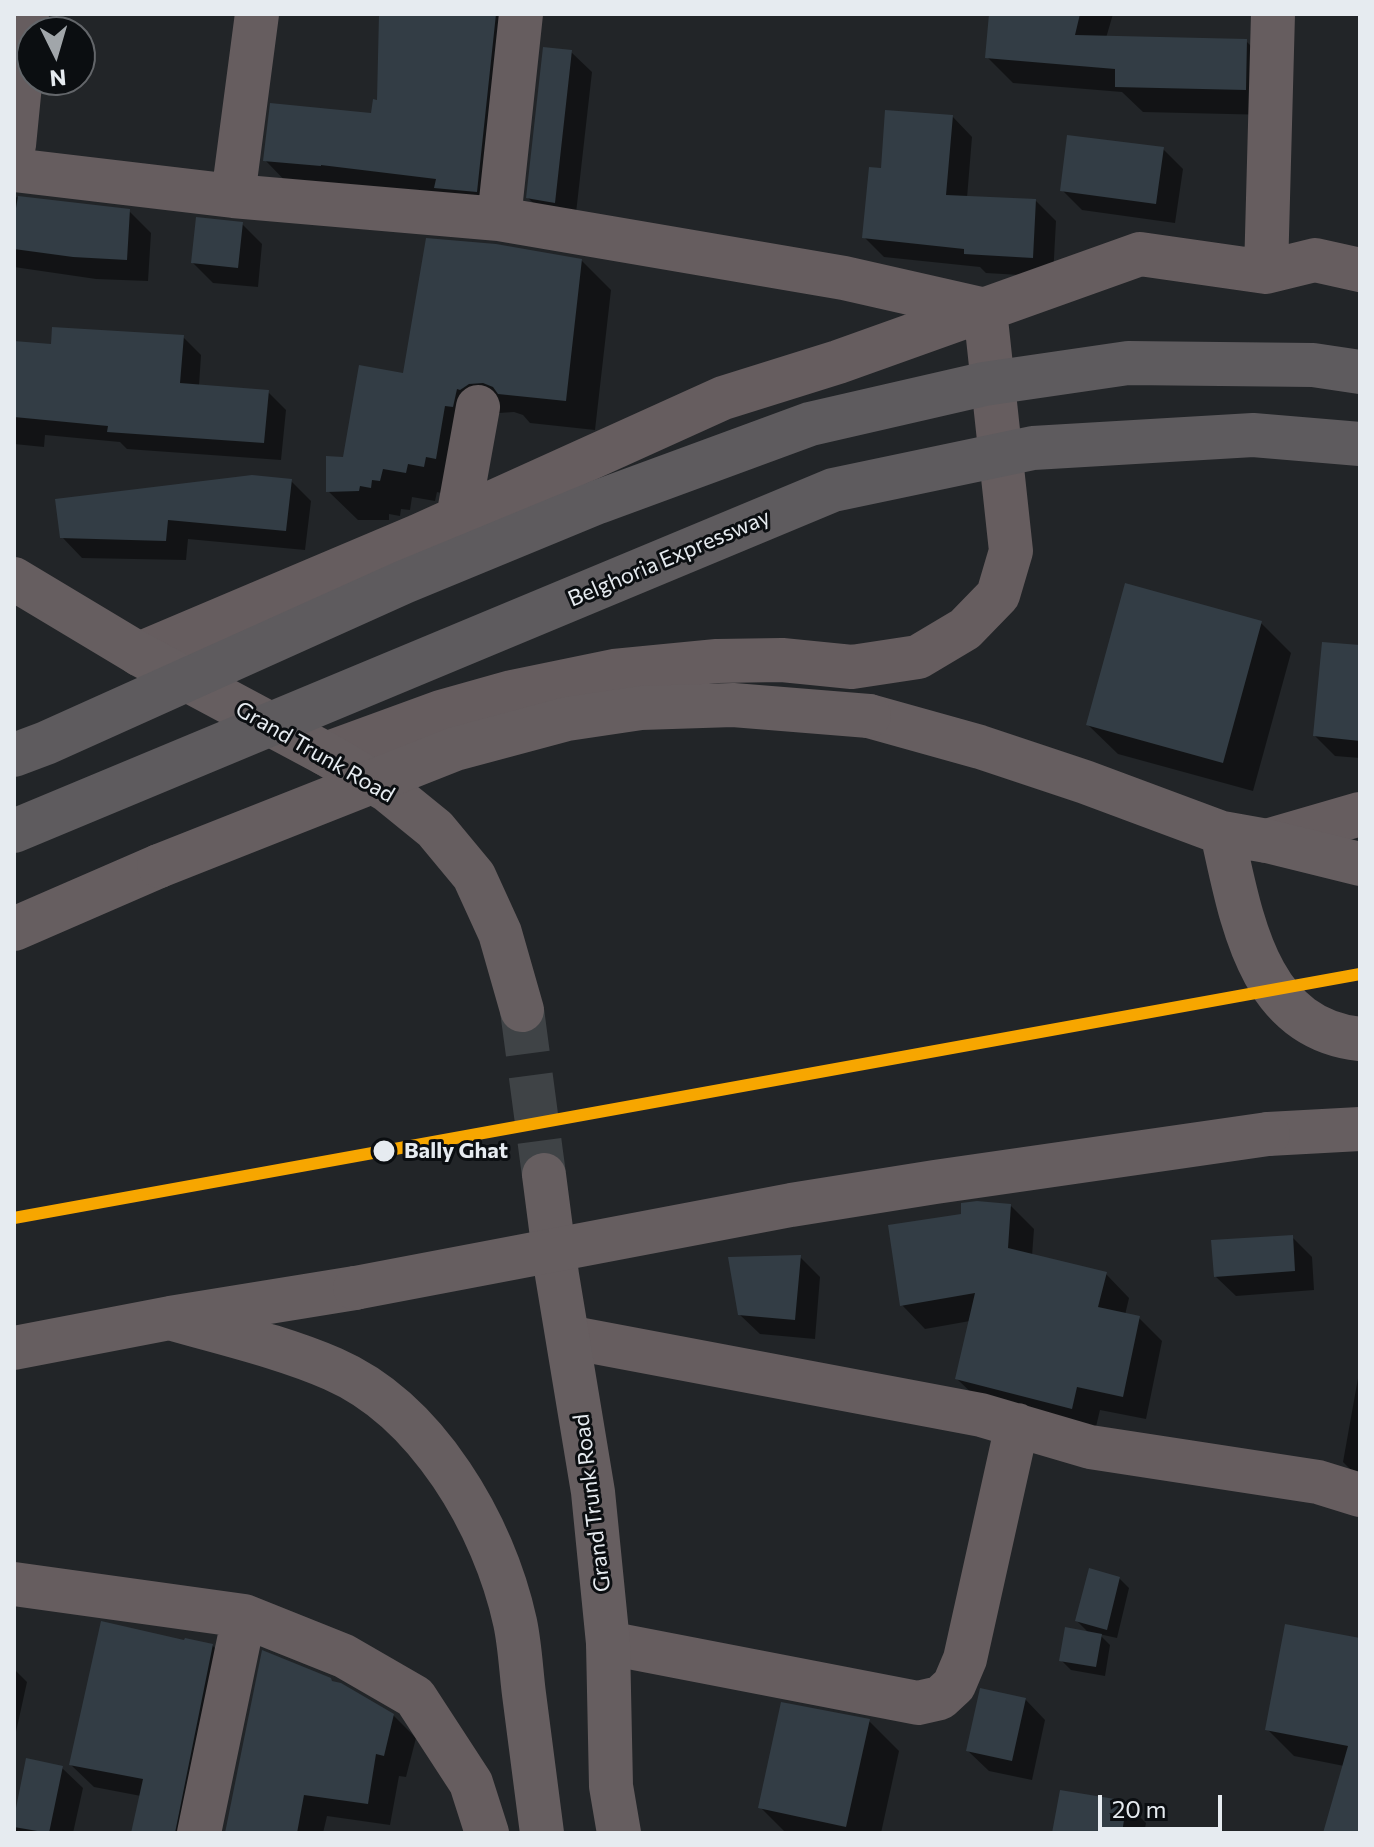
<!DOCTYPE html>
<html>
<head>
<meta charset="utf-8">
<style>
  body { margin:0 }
  #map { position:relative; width:1374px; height:1847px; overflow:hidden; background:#222528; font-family:Commissioner,sans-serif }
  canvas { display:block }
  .frame { position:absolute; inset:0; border:16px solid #e6ebf0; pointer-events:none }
  .north { position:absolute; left:16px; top:16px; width:80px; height:80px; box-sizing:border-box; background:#0b0e11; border:2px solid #63666a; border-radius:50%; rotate:175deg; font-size:22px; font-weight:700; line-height:32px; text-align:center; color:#e6ebf0 }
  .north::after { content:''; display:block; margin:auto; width:28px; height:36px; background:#a1a6aa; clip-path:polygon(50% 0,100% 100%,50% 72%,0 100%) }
  .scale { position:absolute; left:1098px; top:1795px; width:124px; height:36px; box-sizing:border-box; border:4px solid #e6ebf0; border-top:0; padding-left:10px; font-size:24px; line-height:28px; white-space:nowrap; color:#e6ebf0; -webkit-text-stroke:6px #0b0e11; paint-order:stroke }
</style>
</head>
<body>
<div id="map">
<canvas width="1374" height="1847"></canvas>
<div class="frame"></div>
<div class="north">N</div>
<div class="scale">20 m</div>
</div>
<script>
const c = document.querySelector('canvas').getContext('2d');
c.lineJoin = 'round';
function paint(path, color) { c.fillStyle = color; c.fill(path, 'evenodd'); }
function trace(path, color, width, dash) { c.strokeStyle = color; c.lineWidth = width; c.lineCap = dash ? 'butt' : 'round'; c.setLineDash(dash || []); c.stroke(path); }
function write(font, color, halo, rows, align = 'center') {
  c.font = font + ' Commissioner,sans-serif'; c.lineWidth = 6; c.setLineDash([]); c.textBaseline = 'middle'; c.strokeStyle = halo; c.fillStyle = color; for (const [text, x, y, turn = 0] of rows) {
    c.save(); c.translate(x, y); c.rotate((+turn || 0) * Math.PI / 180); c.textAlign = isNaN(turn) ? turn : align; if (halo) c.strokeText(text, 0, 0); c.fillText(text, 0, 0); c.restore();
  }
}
paint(new Path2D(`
  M 381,14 L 514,14 L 504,219 L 293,189 L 265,160 L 373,115 L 379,102 Z
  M 991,14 L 1113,14 L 1106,38 L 1246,41 L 1272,67 L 1271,115 L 1143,112 L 1122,92 L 1013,83 L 987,57 Z
  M 571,52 L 592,72 L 575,222 L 549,218 L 528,198 Z
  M 952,116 L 972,137 L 967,198 L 1036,201 L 1056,221 L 1053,277 L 986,273 L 980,267 L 884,257 L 864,237 Z
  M 1163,149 L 1183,169 L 1175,223 L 1082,210 L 1062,190 Z
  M 14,197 L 129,211 L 151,233 L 148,281 L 96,279 L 14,267 Z
  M 242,224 L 262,244 L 258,287 L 213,283 L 193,263 Z
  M 581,260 L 611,290 L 595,430 L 530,423 L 523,415 L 514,412 L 499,413 L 453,496 L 437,492 L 435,501 L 412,497 L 410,510 L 401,509 L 400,516 L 389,514 L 389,520 L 358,520 L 328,491 L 345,459 L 405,375 Z
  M 183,337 L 201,355 L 199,386 L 268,392 L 286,410 L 281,460 L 127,449 L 120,442 L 45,435 L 44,447 L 14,444 L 14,343 L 53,346 Z
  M 291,481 L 311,501 L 305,550 L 188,539 L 186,560 L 82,558 L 62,537 Z
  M 1261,623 L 1291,653 L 1253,791 L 1118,754 L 1088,725 Z
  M 1360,647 L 1360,758 L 1335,756 L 1315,736 Z
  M 1011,1206 L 1034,1229 L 1032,1256 L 1106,1274 L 1129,1298 L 1125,1315 L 1139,1318 L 1162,1341 L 1146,1419 L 1100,1410 L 1095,1431 L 981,1402 L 957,1379 L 970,1321 L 925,1329 L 902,1305 Z
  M 1292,1237 L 1312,1257 L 1314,1290 L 1236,1296 L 1215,1276 Z
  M 800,1257 L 820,1277 L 815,1339 L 760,1334 L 739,1314 Z
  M 1360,1367 L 1360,1479 L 1343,1462 Z
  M 1119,1578 L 1129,1588 L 1117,1638 L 1099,1634 L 1110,1645 L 1105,1676 L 1071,1670 L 1061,1660 L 1090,1634 L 1077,1621 Z
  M 1360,1641 L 1360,1833 L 1325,1833 L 1344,1766 L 1294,1756 L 1267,1729 Z
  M 186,1643 L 212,1645 L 234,1668 L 200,1833 L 133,1833 L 141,1796 L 94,1787 L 71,1765 Z
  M 14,1669 L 27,1682 L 14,1741 Z
  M 334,1684 L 393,1715 L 416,1738 L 406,1777 L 399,1776 L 390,1825 L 327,1816 L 323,1833 L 227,1833 Z
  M 1025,1699 L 1045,1720 L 1032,1780 L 989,1771 L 968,1751 Z
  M 869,1721 L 899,1751 L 881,1833 L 786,1833 L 760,1807 Z
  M 28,1760 L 62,1768 L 83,1788 L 73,1833 L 14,1833 Z
  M 1126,1803 L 1146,1823 L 1144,1833 L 1054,1833 Z`), '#0007');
paint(new Path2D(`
  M 379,14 L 496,14 L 477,192 L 434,188 L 436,179 L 321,165 L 321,166 L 263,161 L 270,103 L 371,113 L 373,99 L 377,100 Z
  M 989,14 L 1080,14 L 1075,35 L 1247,39 L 1246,90 L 1115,87 L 1115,69 L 985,58 Z
  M 543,47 L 572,50 L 555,203 L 526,198 Z
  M 885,110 L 953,115 L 946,195 L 1036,199 L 1033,258 L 964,254 L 964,249 L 862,238 L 869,167 L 881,168 Z
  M 1067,135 L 1164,147 L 1156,204 L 1060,191 Z
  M 18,196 L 130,209 L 127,260 L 73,257 L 14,249 L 14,220 Z
  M 196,217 L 243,222 L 238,268 L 191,263 Z
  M 426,238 L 496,244 L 582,259 L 566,401 L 498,394 L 493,387 L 483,383 L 469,384 L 460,390 L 457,389 L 453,407 L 445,406 L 436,459 L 426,457 L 424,467 L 408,464 L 406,473 L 383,469 L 380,481 L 372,480 L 371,488 L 360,486 L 359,491 L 326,492 L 326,456 L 343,457 L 359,365 L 403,373 Z
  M 52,327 L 184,335 L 180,383 L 269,390 L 264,443 L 107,432 L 108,426 L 14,417 L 14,341 L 51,344 Z
  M 252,475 L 292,479 L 286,531 L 168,520 L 166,541 L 60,538 L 55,499 Z
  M 1125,583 L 1262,621 L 1223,763 L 1086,725 Z
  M 1322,642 L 1360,645 L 1360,741 L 1313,736 Z
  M 977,1201 L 1011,1204 L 1008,1248 L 1107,1272 L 1098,1307 L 1140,1316 L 1123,1397 L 1077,1387 L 1072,1409 L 955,1379 L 975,1293 L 900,1306 L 888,1225 L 961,1214 L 961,1203 Z
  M 1293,1235 L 1295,1271 L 1214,1277 L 1211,1240 Z
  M 801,1255 L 795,1320 L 738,1315 L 728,1257 Z
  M 1089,1568 L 1120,1577 L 1107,1630 L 1075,1621 Z
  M 101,1621 L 184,1640 L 185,1638 L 213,1644 L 175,1833 L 131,1833 L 143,1779 L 69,1765 Z
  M 1285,1624 L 1360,1638 L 1360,1833 L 1323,1833 L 1348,1746 L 1265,1730 Z
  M 1065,1627 L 1102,1634 L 1096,1667 L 1059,1661 Z
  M 262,1650 L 331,1678 L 332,1681 L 341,1683 L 394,1714 L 384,1756 L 376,1754 L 368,1804 L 304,1795 L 297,1833 L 225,1833 Z
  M 980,1688 L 1026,1698 L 1012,1761 L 966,1751 Z
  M 781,1702 L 870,1719 L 846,1827 L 758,1808 Z
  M 26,1758 L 63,1766 L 49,1833 L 14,1827 L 14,1818 Z
  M 1060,1790 L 1127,1801 L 1122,1833 L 1052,1833 Z`), '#333d45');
trace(new Path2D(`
  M 522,1010 L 544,1175`), '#3f4346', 44, [44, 22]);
trace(new Path2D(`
  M 14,145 L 27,14
  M 14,170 L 233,196 L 499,219 L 844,278 L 985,310 L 1011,551 L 998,595 L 965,629 L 918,657 L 852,667 L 782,660 L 717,661 L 614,671 L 512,692 L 441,712 L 326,754
  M 233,196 L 257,14
  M 499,219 L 521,14
  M 1266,272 L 1273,14
  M 458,518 L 478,407
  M 139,654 L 418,536 L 723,398 L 838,362 L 1140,254 L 1266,272 L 1315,260 L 1360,270
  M 1267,841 L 1360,814
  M 568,1337 L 981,1415 L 1090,1447 L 1318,1482 L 1360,1495
  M 14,1584 L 244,1616 L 344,1656 L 415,1697 L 471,1783 L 487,1833
  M 608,1643 L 918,1703 L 940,1698 L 954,1685 L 965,1659 L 1017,1425
  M 199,1833 L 244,1616`), '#665d5f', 44);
trace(new Path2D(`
  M 14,579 L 139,654 L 326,754 L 387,790 L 435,829 L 474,876 L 500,933 L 522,1010
  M 869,716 L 980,747 L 1085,782 L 1222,833 L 1267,841 L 1360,864
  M 1222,833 C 1241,915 1256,1028 1360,1039
  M 14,929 L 159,866
  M 1268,1134 L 1360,1129
  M 544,1175 L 557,1275 L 593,1492 L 608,1643 L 611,1786 L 619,1833
  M 170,1318 C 222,1333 283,1347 333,1369 C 427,1410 494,1525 515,1622 C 520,1645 521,1670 524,1694 C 530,1741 536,1787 542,1833
  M 14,1348 L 170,1318 L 355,1288`), '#665e60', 44);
trace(new Path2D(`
  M 159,866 L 455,749 L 567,719 L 641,708 L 733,705 L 869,716
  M 355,1288 L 791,1205 L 935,1182 L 1268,1134`), '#665e60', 44);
trace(new Path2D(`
  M 14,755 L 46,743 L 404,582 L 598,502 L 810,424 L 984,384 L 1128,363 L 1313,365 L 1360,372
  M 14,831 L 833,490 L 1033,448 L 1253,435 L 1360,444`), '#5e5b5e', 44);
trace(new Path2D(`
  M 14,1218 L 1360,974`), '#f7a600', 12);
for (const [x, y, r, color] of [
  [384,1151,12,"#e6ebf0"]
]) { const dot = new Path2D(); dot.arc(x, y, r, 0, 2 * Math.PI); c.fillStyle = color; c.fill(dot); trace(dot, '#0b0e11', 3); }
write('22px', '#e6ebf0', '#0b0e11', [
  ["Belghoria Expressway",669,558,-23],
  ["Grand Trunk Road",315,752,30],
  ["Grand Trunk Road",592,1503,-97]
]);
write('bold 22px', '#e6ebf0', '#0b0e11', [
  ["Bally Ghat",404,1151]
], 'left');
</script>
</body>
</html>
